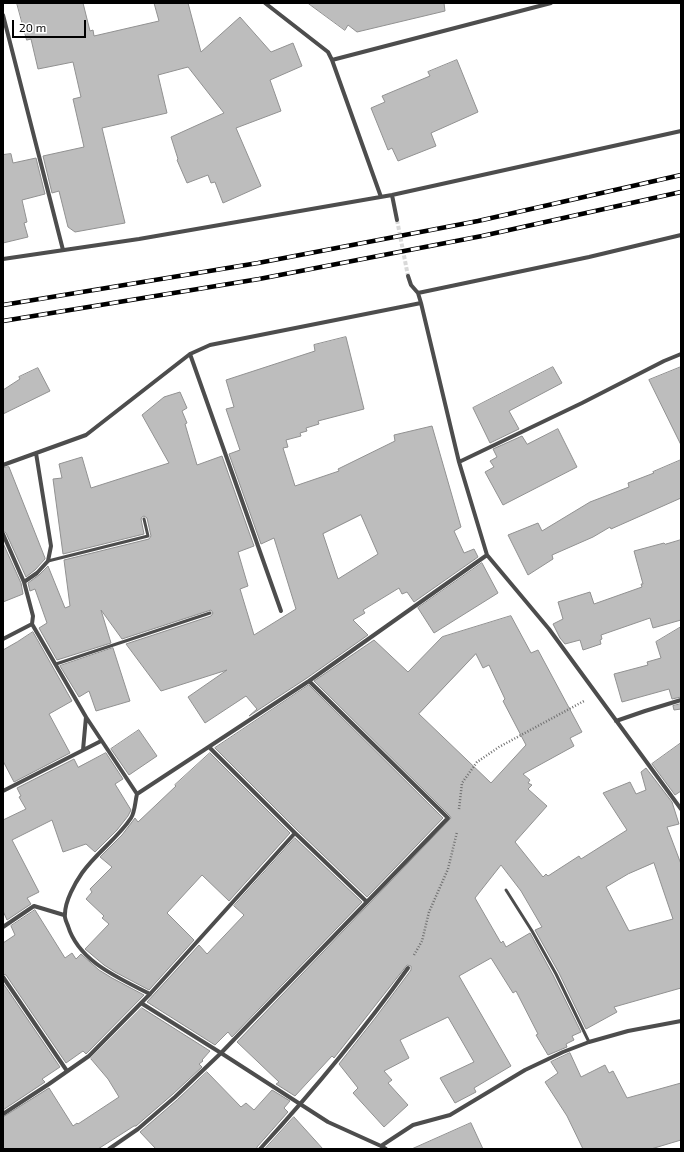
<!DOCTYPE html>
<html>
<head>
<meta charset="utf-8">
<style>
  body { margin:0 }
  #map { position:relative; width:684px; height:1152px; overflow:hidden; background:#fff; font-family:"Exo 2",sans-serif }
  canvas { display:block }
  .frame { position:absolute; inset:0; border:4px solid #000; pointer-events:none }
  .scale { position:absolute; left:12px; top:20px; width:74px; height:18px; box-sizing:border-box; border:2px solid #000; border-top:0; padding-left:5px; font-size:12px; line-height:14px; white-space:nowrap; color:#000; -webkit-text-stroke:3px #fff; paint-order:stroke }
</style>
</head>
<body>
<div id="map">
<canvas width="684" height="1152"></canvas>
<div class="frame"></div>
<div class="scale">20 m</div>
</div>
<script>
const c = document.querySelector('canvas').getContext('2d');
c.lineJoin = 'round';
function paint(path, color) { c.fillStyle = color; c.fill(path, 'evenodd'); }
function trace(path, color, width, dash) { c.strokeStyle = color; c.lineWidth = width; c.lineCap = dash ? 'butt' : 'round'; c.setLineDash(dash || []); c.stroke(path); }
const building = new Path2D(`
  M 17,3 L 83,3 L 90,31 L 93,30 L 94,36 L 159,21 L 154,3 L 188,3 L 201,52 L 240,17 L 271,52 L 293,43 L 302,66 L 270,80 L 281,111 L 236,128 L 261,186 L 223,203 L 215,182 L 211,183 L 208,175 L 187,183 L 177,160 L 178,159 L 171,137 L 224,113 L 188,67 L 158,75 L 167,113 L 102,128 L 125,223 L 75,232 L 68,227 L 59,191 L 52,193 L 43,156 L 84,147 L 73,99 L 81,97 L 73,62 L 38,69 L 31,39 L 27,40 Z
  M 308,3 L 444,3 L 445,11 L 357,32 L 348,25 L 345,30 Z
  M 457,60 L 478,112 L 431,133 L 436,146 L 398,161 L 392,148 L 388,150 L 371,108 L 385,102 L 382,96 L 430,76 L 428,72 Z
  M 11,154 L 13,163 L 36,158 L 45,194 L 22,200 L 27,222 L 24,223 L 28,237 L 3,243 L 3,155 Z
  M 346,337 L 364,409 L 318,421 L 319,424 L 306,428 L 307,431 L 300,433 L 301,436 L 286,440 L 288,447 L 283,448 L 295,486 L 339,471 L 338,469 L 395,441 L 394,435 L 432,426 L 461,527 L 454,531 L 464,553 L 474,549 L 478,557 L 414,602 L 407,592 L 402,594 L 399,588 L 363,610 L 365,613 L 353,620 L 368,635 L 307,678 L 249,716 L 257,709 L 246,696 L 205,723 L 188,697 L 227,670 L 161,691 L 126,644 L 211,616 L 213,613 L 211,610 L 122,639 L 101,610 L 111,643 L 57,660 L 39,628 L 47,623 L 35,589 L 30,591 L 28,583 L 39,575 L 48,566 L 65,608 L 70,606 L 64,560 L 149,539 L 151,536 L 147,518 L 144,516 L 142,517 L 141,519 L 144,534 L 63,554 L 53,479 L 62,478 L 59,464 L 82,457 L 91,488 L 169,463 L 142,415 L 164,397 L 180,392 L 187,408 L 182,411 L 187,423 L 185,424 L 197,465 L 222,456 L 254,546 L 238,552 L 248,586 L 240,589 L 254,635 L 296,609 L 274,538 L 261,544 L 229,454 L 240,450 L 226,409 L 234,407 L 226,380 L 315,351 L 314,345 ZM 361,515 L 378,554 L 338,579 L 323,534 Z
  M 553,367 L 562,383 L 509,411 L 519,429 L 490,443 L 473,408 Z
  M 681,367 L 681,445 L 649,380 Z
  M 38,368 L 50,391 L 3,414 L 3,390 L 20,379 L 19,377 Z
  M 558,429 L 577,467 L 503,505 L 485,472 L 494,467 L 490,461 L 497,457 L 493,449 L 522,436 L 527,444 Z
  M 681,460 L 681,498 L 611,529 L 610,527 L 593,537 L 552,555 L 553,559 L 528,575 L 508,535 L 538,523 L 542,531 L 590,502 L 629,487 L 628,483 L 654,473 L 653,472 Z
  M 9,467 L 45,558 L 45,559 L 35,570 L 26,577 L 6,533 L 3,531 L 3,468 Z
  M 681,540 L 681,620 L 653,628 L 650,618 L 601,635 L 602,639 L 600,640 L 601,644 L 583,650 L 580,640 L 565,644 L 560,638 L 553,624 L 563,619 L 558,602 L 590,592 L 594,604 L 642,587 L 641,584 L 643,584 L 634,551 L 664,543 L 665,544 Z
  M 3,543 L 21,583 L 23,594 L 3,602 Z
  M 482,563 L 498,593 L 434,633 L 418,608 Z
  M 511,616 L 531,653 L 538,650 L 582,732 L 570,738 L 574,746 L 523,774 L 530,780 L 528,783 L 532,785 L 528,789 L 547,806 L 515,842 L 543,877 L 546,874 L 548,876 L 579,856 L 581,859 L 627,830 L 603,793 L 630,782 L 636,794 L 646,790 L 641,772 L 646,768 L 672,802 L 679,824 L 667,827 L 681,864 L 681,988 L 614,1007 L 617,1012 L 586,1029 L 559,973 L 535,930 L 542,927 L 521,891 L 501,865 L 475,898 L 501,943 L 503,941 L 506,947 L 530,933 L 553,975 L 581,1032 L 572,1036 L 574,1040 L 566,1044 L 567,1047 L 548,1055 L 536,1035 L 538,1034 L 516,991 L 513,993 L 491,958 L 459,976 L 511,1066 L 474,1088 L 476,1092 L 455,1103 L 440,1078 L 474,1062 L 448,1017 L 400,1040 L 409,1058 L 384,1071 L 392,1080 L 388,1083 L 408,1105 L 384,1127 L 353,1093 L 358,1088 L 339,1064 L 376,1017 L 411,970 L 411,966 L 407,965 L 334,1058 L 332,1056 L 295,1096 L 276,1084 L 279,1082 L 237,1042 L 451,818 L 450,816 L 314,681 L 374,640 L 408,672 L 442,637 ZM 476,654 L 483,668 L 489,665 L 505,699 L 503,701 L 526,745 L 491,783 L 419,714 ZM 654,863 L 673,919 L 629,931 L 606,887 L 628,874 Z
  M 681,627 L 681,697 L 672,699 L 669,689 L 622,702 L 614,674 L 648,665 L 647,662 L 661,658 L 656,642 Z
  M 33,632 L 72,701 L 49,714 L 70,753 L 14,782 L 3,761 L 3,650 L 17,642 Z
  M 113,648 L 130,701 L 96,711 L 89,691 L 79,697 L 60,666 Z
  M 309,685 L 443,818 L 367,897 L 297,830 L 215,748 Z
  M 681,704 L 681,709 L 674,710 L 673,706 Z
  M 139,730 L 157,756 L 129,775 L 111,749 Z
  M 681,743 L 681,791 L 675,795 L 652,764 Z
  M 106,753 L 123,779 L 115,784 L 131,810 L 128,816 L 117,830 L 95,852 L 86,844 L 63,852 L 52,820 L 12,840 L 39,892 L 27,898 L 31,904 L 7,920 L 3,911 L 3,820 L 26,809 L 19,797 L 21,796 L 17,788 L 74,759 L 78,767 Z
  M 210,753 L 290,833 L 229,901 L 202,875 L 167,913 L 194,940 L 149,990 L 115,972 L 104,965 L 85,949 L 109,924 L 102,918 L 104,916 L 86,899 L 92,892 L 90,889 L 112,867 L 100,857 L 122,835 L 135,818 L 138,822 L 176,786 L 175,785 Z
  M 295,838 L 362,902 L 232,1037 L 228,1032 L 215,1045 L 147,1002 L 199,945 L 207,954 L 244,915 L 234,906 Z
  M 35,910 L 65,958 L 72,953 L 76,959 L 81,954 L 99,970 L 112,978 L 144,995 L 87,1053 L 86,1054 L 83,1051 L 66,1063 L 6,975 L 3,974 L 3,943 L 15,935 L 11,926 Z
  M 3,983 L 60,1067 L 42,1079 L 45,1082 L 3,1110 Z
  M 142,1008 L 210,1051 L 202,1060 L 203,1061 L 199,1064 L 202,1067 L 173,1094 L 136,1126 L 134,1126 L 98,1149 L 3,1149 L 3,1117 L 49,1088 L 73,1126 L 77,1123 L 78,1124 L 119,1097 L 108,1079 L 91,1059 Z
  M 570,1053 L 581,1077 L 605,1065 L 609,1073 L 613,1071 L 627,1098 L 681,1083 L 681,1140 L 651,1149 L 583,1149 L 567,1116 L 545,1082 L 558,1073 L 551,1062 Z
  M 207,1072 L 241,1107 L 246,1103 L 254,1110 L 272,1090 L 290,1101 L 284,1108 L 288,1112 L 257,1147 L 257,1149 L 156,1149 L 140,1132 L 177,1100 Z
  M 294,1117 L 323,1149 L 265,1149 Z
  M 471,1123 L 483,1149 L 412,1149 Z`);
paint(building, '#bdbdbd');
trace(building, '#919191', 1);
trace(new Path2D(`
  M 397,220 L 408,276`), '#d9d9d9', 4, [4, 2]);
trace(new Path2D(`
  M 459,809 L 462,783 L 477,762 L 499,747 L 584,701
  M 414,955 L 422,941 L 429,912 L 448,869 L 457,832`), '#6f6f6f', 2.5, [1, 2]);
trace(new Path2D(`
  M 48,561 L 148,536 L 144,519
  M 56,664 L 210,613
  M 506,890 L 532,931 L 556,974 L 589,1042`), '#4d4d4d', 3);
trace(new Path2D(`
  M 265,3 L 328,52 L 332,60 L 381,197
  M 3,15 L 63,250
  M 332,60 L 551,3
  M 392,195 L 397,220
  M 3,259 L 139,239 L 392,195 L 681,131
  M 408,276 L 411,285 L 418,293 L 421,303 L 459,462 L 487,555 L 549,629 L 681,809
  M 418,293 L 589,257 L 681,235
  M 190,354 L 281,611
  M 459,462 L 582,403 L 664,361 L 681,354
  M 3,465 L 86,435 L 190,354 L 210,345 L 421,303
  M 3,534 L 24,582 L 33,616 L 32,624
  M 24,582 L 37,573 L 48,561 L 51,546 L 36,453
  M 3,639 L 32,624 L 86,717 L 83,750
  M 86,717 L 137,794 C 135,802 135,812 131,818 C 118,838 96,853 82,873 C 75,883 65,901 65,914 C 64,918 67,923 68,926 C 79,962 119,978 150,994
  M 616,721 L 645,711 L 681,700
  M 209,747 L 295,833 L 367,902
  M 3,791 L 101,741
  M 137,794 L 309,681 L 487,555
  M 3,927 L 34,906 L 64,915
  M 3,977 L 67,1071
  M 141,1003 L 221,1053 L 328,1122 L 381,1146 L 386,1149
  M 3,1114 L 49,1084 L 89,1056 L 150,994 L 295,833
  M 381,1146 L 413,1125 L 450,1115 L 525,1070 L 563,1052 L 589,1042 L 628,1031 L 681,1021
  M 109,1149 L 138,1129 L 175,1097 L 221,1053 L 448,818 L 309,681
  M 260,1149 C 313,1091 363,1031 408,968`), '#4d4d4d', 4);
const rail = new Path2D(`
  M 3,305 L 258,263 L 478,221 L 681,175
  M 3,321 L 259,279 L 482,236 L 681,192`);
trace(rail, '#000', 4.5);
trace(rail, '#fff', 3, [9]);
</script>
</body>
</html>
